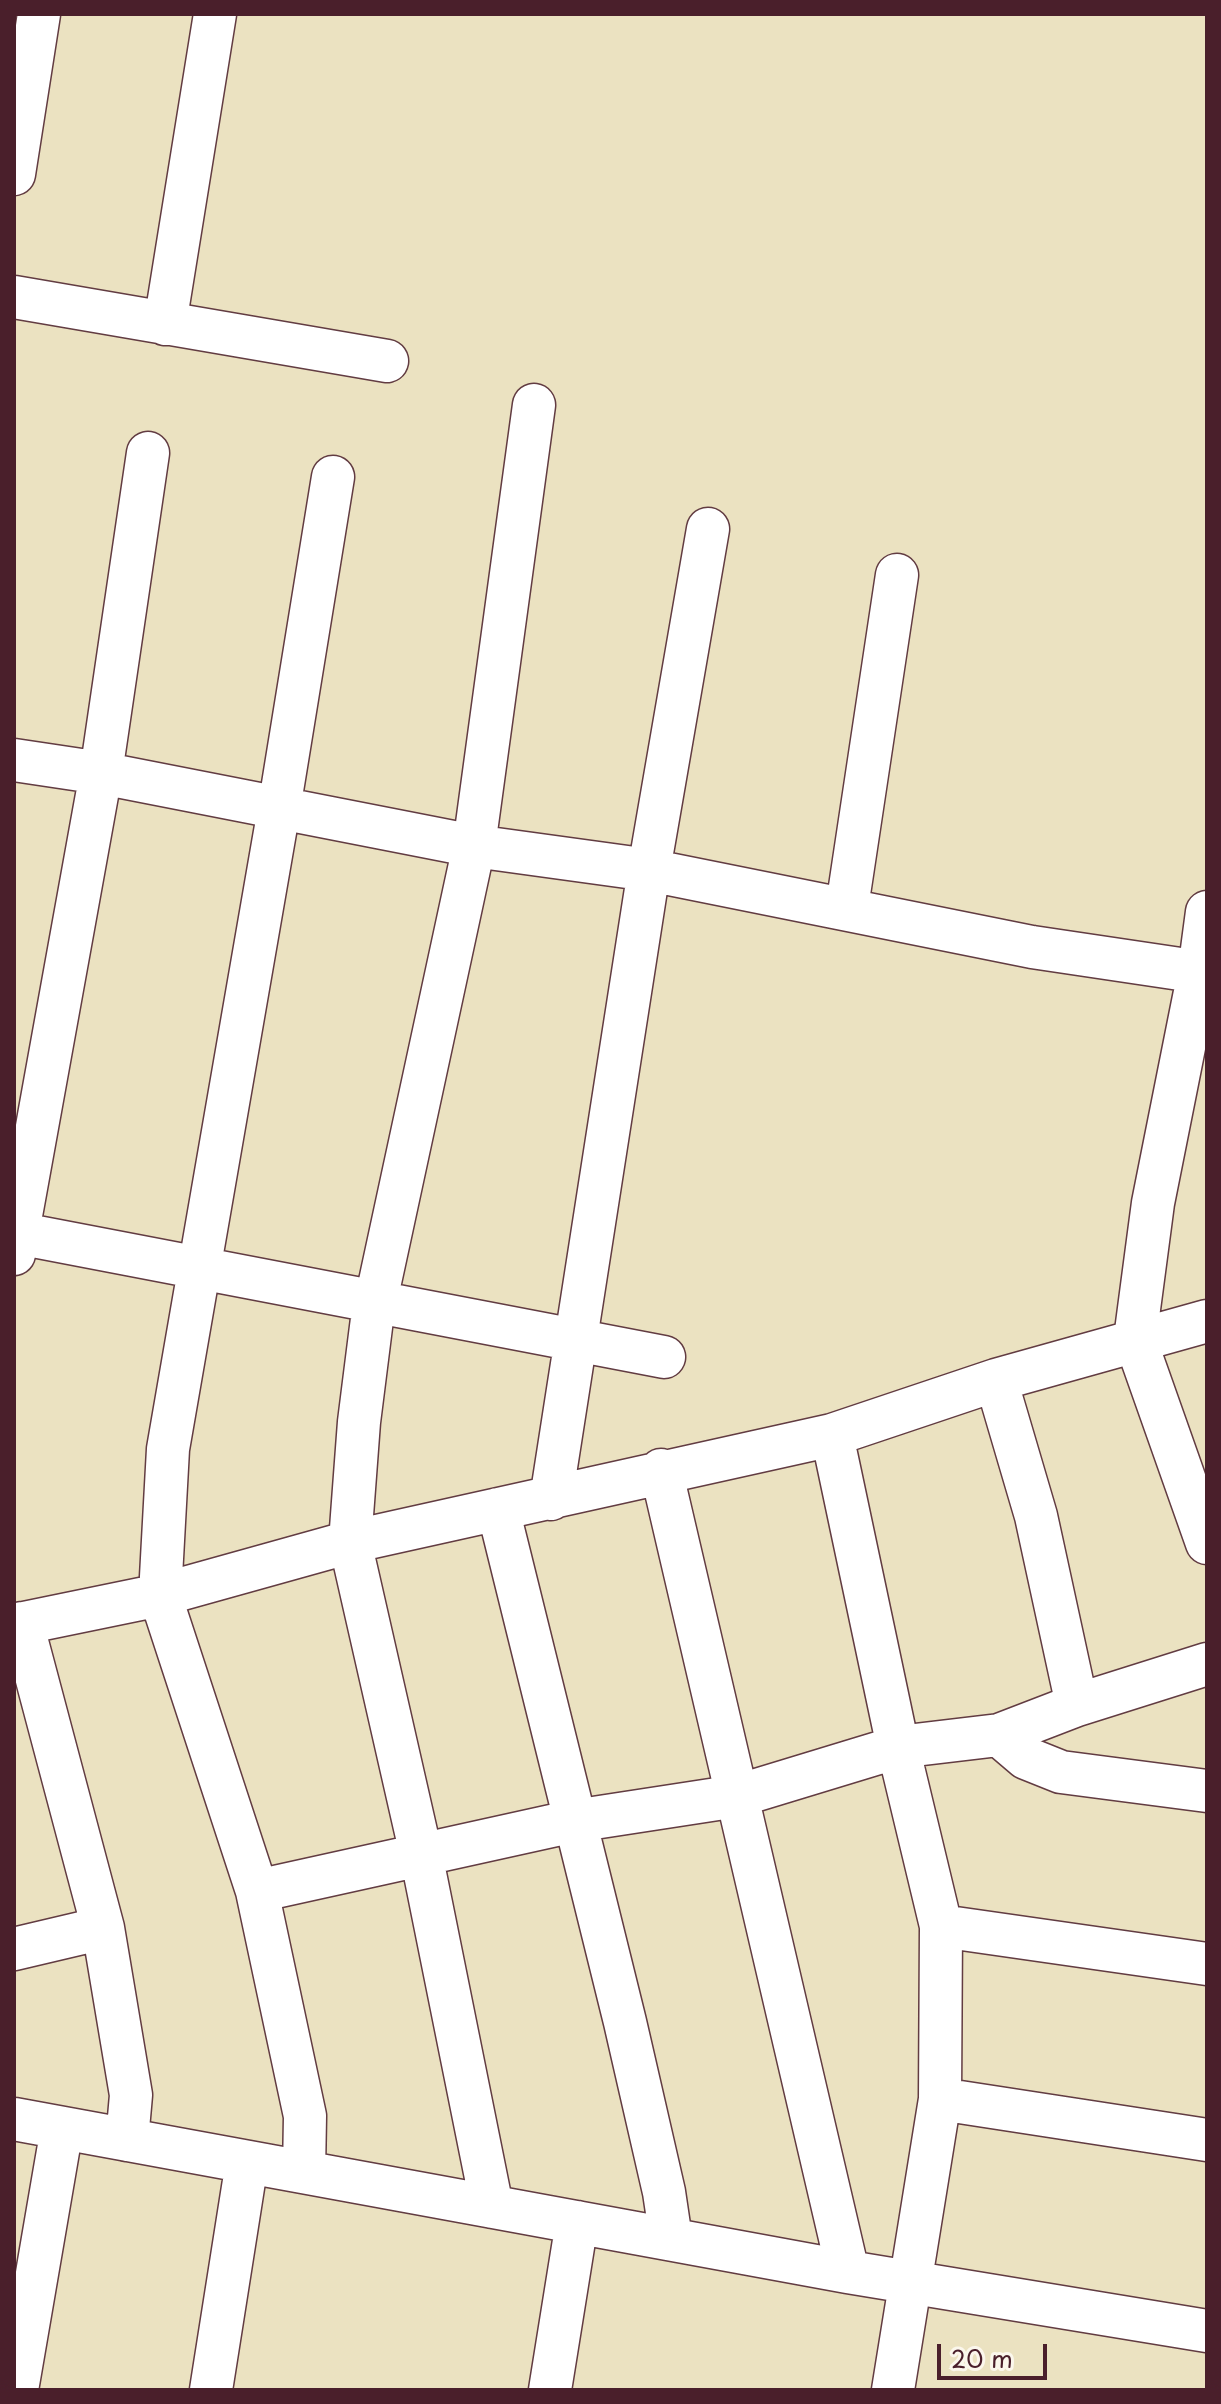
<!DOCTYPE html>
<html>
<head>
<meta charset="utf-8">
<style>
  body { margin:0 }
  #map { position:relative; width:1221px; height:2404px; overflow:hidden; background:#ebe2c1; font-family:"Playpen Sans",sans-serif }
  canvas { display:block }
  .frame { position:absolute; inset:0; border:16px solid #4a1f2b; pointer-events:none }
  .scale { position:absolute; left:937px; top:2344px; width:110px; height:36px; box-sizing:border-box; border:4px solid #4a1f2b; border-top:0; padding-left:10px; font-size:24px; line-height:28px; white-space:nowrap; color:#4a1f2b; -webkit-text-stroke:6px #fbf7ec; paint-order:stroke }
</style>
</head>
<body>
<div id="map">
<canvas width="1221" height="2404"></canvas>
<div class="frame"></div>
<div class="scale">20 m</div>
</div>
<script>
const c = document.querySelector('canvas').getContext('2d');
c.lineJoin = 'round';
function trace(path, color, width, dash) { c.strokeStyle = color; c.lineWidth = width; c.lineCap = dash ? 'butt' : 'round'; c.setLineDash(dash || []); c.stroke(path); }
const street = new Path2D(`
  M 14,174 L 39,14
  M 14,297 L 387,361
  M 165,324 L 215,14
  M 14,760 L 101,773 L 474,846 L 649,870 L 1032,947 L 1207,973
  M 847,907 L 897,575
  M 1207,912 L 1199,972 L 1153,1203 L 1135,1339 L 1207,1543
  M 17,1233 L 664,1357
  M 14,1254 L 101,773 L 148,453
  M 996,1380 L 1036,1516 L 1077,1705
  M 832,1435 L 898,1747 L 941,1926 L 940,2099 L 893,2390
  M 661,1470 L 848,2272
  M 551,1499 L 649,870 L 708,529
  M 498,1509 L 625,2022 L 664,2192 L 671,2239
  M 22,1623 L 103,1928 L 131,2095 L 127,2140
  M 14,1625 L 160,1595 L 350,1542 L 832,1435 L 996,1380 L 1207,1321
  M 999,1735 L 1026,1758 L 1061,1772 L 1207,1791
  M 257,1891 L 574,1821 L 737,1796 L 898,1747 L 999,1735 L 1077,1705 L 1207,1664
  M 941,1926 L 1207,1964
  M 14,1949 L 103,1928
  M 940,2099 L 1207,2140
  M 14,2119 L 848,2272 L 1207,2331
  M 304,2172 L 305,2116 L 257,1891 L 160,1595 L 168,1449 L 279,809 L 333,477
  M 492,2207 L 421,1854 L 350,1542 L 359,1422 L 372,1319 L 474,846 L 534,405
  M 17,2390 L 62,2128
  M 211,2390 L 247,2162
  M 550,2390 L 577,2222`);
trace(street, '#623c42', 45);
trace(street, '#fff', 42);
</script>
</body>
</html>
